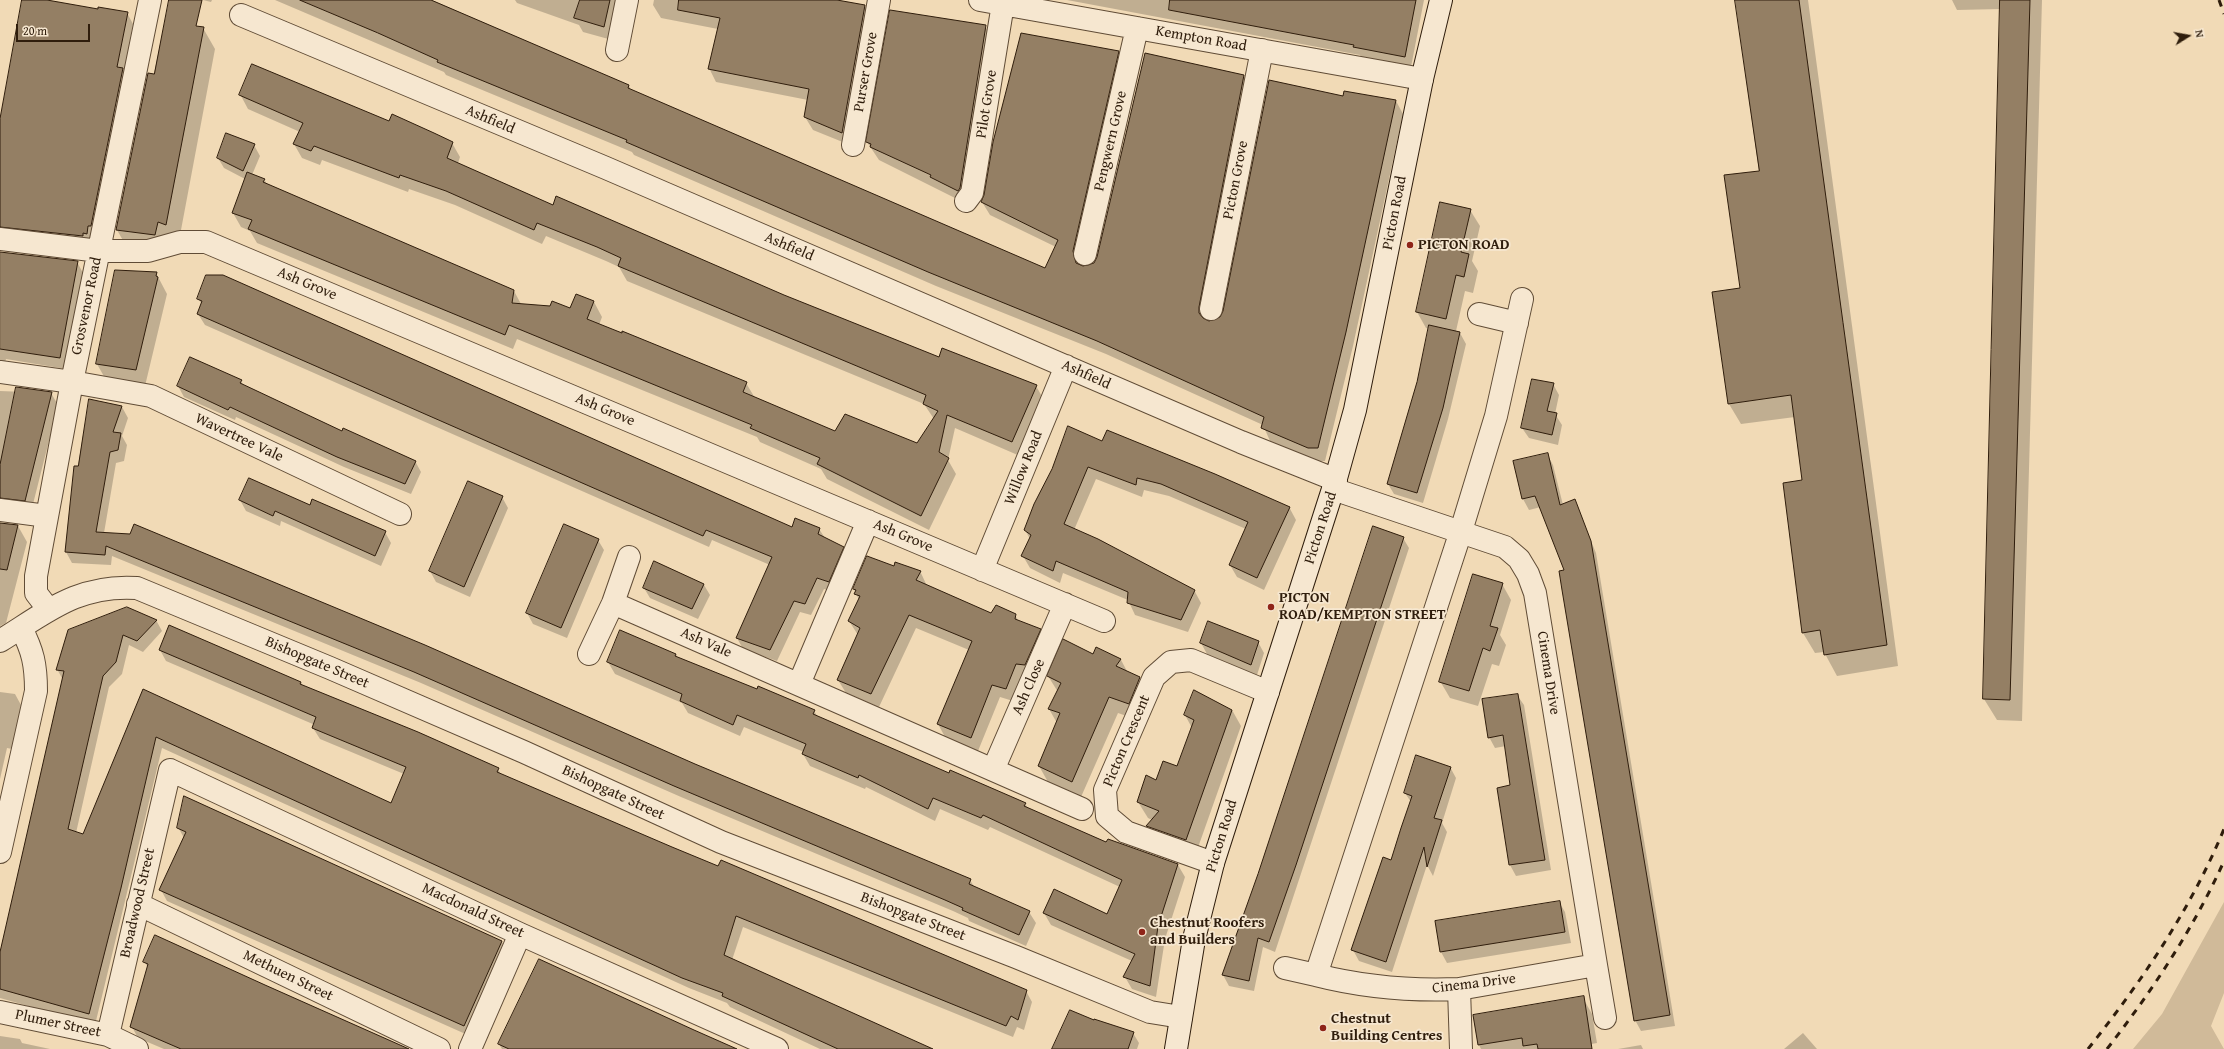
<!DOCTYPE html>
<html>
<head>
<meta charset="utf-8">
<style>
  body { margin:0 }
  #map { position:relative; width:2224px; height:1049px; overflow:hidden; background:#f1dab6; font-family:"Gentium Book Plus",serif }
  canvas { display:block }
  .north { position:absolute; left:2168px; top:16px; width:40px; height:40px; -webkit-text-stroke:3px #f6e7d0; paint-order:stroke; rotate:79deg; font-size:11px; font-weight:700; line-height:16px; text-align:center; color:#2f1d0c }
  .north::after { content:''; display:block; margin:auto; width:14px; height:18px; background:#2f1d0c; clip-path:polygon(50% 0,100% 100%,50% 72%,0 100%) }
  .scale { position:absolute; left:16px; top:24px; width:74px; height:18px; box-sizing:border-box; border:2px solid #2f1d0c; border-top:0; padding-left:5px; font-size:12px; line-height:14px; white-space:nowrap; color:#2f1d0c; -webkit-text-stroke:3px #f6e7d0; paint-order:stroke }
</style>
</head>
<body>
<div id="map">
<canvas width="2224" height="1049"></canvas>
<div class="north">N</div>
<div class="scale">20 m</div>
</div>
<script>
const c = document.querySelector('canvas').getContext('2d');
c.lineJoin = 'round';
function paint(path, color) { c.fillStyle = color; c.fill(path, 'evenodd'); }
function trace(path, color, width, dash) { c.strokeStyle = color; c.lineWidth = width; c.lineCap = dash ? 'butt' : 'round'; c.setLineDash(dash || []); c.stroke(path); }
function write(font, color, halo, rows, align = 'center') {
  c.font = font + ' "Gentium Book Plus",serif'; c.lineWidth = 3.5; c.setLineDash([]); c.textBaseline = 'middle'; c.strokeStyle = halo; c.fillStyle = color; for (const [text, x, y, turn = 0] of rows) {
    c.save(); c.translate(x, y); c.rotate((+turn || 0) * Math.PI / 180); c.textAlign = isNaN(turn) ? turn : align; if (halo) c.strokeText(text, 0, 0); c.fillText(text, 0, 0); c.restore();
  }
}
paint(new Path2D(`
  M 2224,902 L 2224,993 L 2211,1026 L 2224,1049 L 2133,1049 L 2162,1014 Z`), '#d0ba99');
paint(new Path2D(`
  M 23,0 L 42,0 L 98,10 L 127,13 L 133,24 L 124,72 L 129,80 L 88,247 L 0,240 L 0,121 Z
  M 203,0 L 212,0 L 211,2 Z
  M 275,0 L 432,0 L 629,86 L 631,90 L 1046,269 L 1056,247 L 990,215 L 982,202 L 1118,52 L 1126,65 L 1080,265 L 1082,267 L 1095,264 L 1244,76 L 1251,89 L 1206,321 L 1209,322 L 1221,318 L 1343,97 L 1396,101 L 1403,114 L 1353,346 L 1325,461 L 1316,461 L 1270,441 L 1263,425 L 1106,354 L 936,286 L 634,155 L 632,152 L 446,75 L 444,72 Z
  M 515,0 L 620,0 L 612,40 L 583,32 L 579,25 L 517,3 Z
  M 654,0 L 831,0 L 865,6 L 872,20 L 850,145 L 813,130 L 805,117 L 808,100 L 716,82 L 709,68 L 718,29 L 661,18 L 653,5 Z
  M 1067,0 L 1424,0 L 1411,67 L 1361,57 L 1360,55 Z
  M 1736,0 L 1808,0 L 1898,666 L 1837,676 L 1824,652 L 1815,653 L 1803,633 L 1803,480 L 1795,417 L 1741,424 L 1729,404 L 1741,289 L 1760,172 Z
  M 1952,0 L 2042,0 L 2022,721 L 1997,720 L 1984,699 L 2001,9 L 1957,10 Z
  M 985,26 L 992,39 L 965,203 L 879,160 L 867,142 Z
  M 203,28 L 215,49 L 178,246 L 129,251 L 117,230 L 154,75 Z
  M 240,94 L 390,122 L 452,143 L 460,157 L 458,163 L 553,206 L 939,358 L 1036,386 L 1044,400 L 1020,456 L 955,428 L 948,460 L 956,474 L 929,530 L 827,479 L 821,469 L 760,442 L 757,437 L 517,339 L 513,349 L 257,243 L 250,231 L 241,227 L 233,213 L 245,179 L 224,168 L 218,158 L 254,145 L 260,156 L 252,175 L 264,179 L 268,186 L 514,291 L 521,304 L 571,310 L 576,295 L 594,302 L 602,317 L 599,325 L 746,383 L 755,398 L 836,432 L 917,444 L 934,419 L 924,404 L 627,281 L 619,267 L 606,261 L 546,236 L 542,244 L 455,205 L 409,189 L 408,192 L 322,160 L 320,165 L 302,158 L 294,144 L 300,132 L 248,109 Z
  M 1470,210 L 1480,226 L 1472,261 L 1478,271 L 1473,293 L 1465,291 L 1456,331 L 1460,333 L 1466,344 L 1448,419 L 1423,503 L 1394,494 L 1388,484 L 1418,382 L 1430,329 L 1426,328 L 1417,312 Z
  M 0,253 L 77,262 L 83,273 L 66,369 L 6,359 L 5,363 L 0,362 Z
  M 156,273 L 167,294 L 145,386 L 106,380 L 97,364 Z
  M 198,299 L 793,528 L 819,529 L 825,538 L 843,547 L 849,559 L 835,592 L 824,589 L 811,615 L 800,612 L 777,661 L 743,649 L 737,638 L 770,565 L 712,540 L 709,547 L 205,325 L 198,314 L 202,304 Z
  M 241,381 L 244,386 L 343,432 L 415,461 L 421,472 L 411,494 L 344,467 L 236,417 L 235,420 L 184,397 L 178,386 Z
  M 1553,384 L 1559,395 L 1555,414 L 1562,425 L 1558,445 L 1529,438 L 1522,428 Z
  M 0,391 L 51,393 L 58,405 L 31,512 L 0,510 Z
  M 90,400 L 122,407 L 128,418 L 122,436 L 127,445 L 124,461 L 116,463 L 104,533 L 695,765 L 970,880 L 975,888 L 1029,912 L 1036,923 L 1026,946 L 969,921 L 968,918 L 953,911 L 681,797 L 421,683 L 112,556 L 111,565 L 72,563 L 66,552 Z
  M 1102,443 L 1289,507 L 1296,520 L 1264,590 L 1237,577 L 1230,565 L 1246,529 L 1169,496 L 1144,490 L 1142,497 L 1096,479 L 1074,530 L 1194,590 L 1201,603 L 1188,632 L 1135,615 L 1128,600 L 1063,573 L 1060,583 L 1030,568 L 1023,556 L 1030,539 L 1025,530 Z
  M 1547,454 L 1553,465 L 1563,505 L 1574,500 L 1596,553 L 1675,1026 L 1641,1031 L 1635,1020 L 1565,571 L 1541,507 L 1529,510 L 1523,499 L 1514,462 Z
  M 502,497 L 508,508 L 470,597 L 436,582 L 430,571 Z
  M 240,500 L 310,507 L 385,532 L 391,543 L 381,566 L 281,521 L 280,526 L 246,511 Z
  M 0,524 L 18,526 L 27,542 L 6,623 L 0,626 Z
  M 1403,538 L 1409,548 L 1275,952 L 1263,947 L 1254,991 L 1229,986 L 1223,975 L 1259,874 Z
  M 598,540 L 604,550 L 567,638 L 533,624 L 527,613 Z
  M 655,563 L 704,585 L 710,595 L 698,619 L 650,598 L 644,588 Z
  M 894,568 L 920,571 L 927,586 L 992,615 L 1015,615 L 1019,622 L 1040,630 L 1048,643 L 1013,701 L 1000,697 L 978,751 L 945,737 L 938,724 L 969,650 L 916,628 L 879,707 L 846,693 L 838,680 L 858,635 L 849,621 L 859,600 L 854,589 Z
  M 1502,584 L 1511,600 L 1500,635 L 1506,645 L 1499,666 L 1492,664 L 1478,706 L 1450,698 L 1440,681 Z
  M 156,620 L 162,631 L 143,652 L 129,645 L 122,674 L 109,687 L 76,833 L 84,836 L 144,690 L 391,804 L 404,774 L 320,739 L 313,728 L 315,725 L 166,661 L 160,650 L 301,682 L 303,687 L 498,769 L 502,776 L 671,848 L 1026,991 L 1032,1002 L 1024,1030 L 1017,1027 L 1013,1037 L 743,927 L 732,960 L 929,1049 L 820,1049 L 730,1007 L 727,1003 L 689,988 L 162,748 L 95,1025 L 0,998 L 0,956 L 63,680 L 57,669 L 69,631 Z
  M 1258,642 L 1264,653 L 1257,675 L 1207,654 L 1201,643 Z
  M 1097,648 L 1121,660 L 1128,673 L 1140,678 L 1149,694 L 1138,720 L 1118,713 L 1081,797 L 1048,782 L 1039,766 L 1057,723 L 1049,709 L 1058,692 L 1048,676 L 1093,655 Z
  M 676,654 L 678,659 L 814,711 L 818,717 L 950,774 L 1025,804 L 1028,808 L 1106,844 L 1178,865 L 1185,877 L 1165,939 L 1156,997 L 1132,989 L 1125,977 L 1132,961 L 1051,925 L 1044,913 L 1108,916 L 1120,887 L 990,827 L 988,830 L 940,809 L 935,821 L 866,787 L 865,789 L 810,766 L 803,754 L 804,752 L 744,727 L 740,736 L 688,713 L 682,703 L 615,674 L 608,662 Z
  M 0,692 L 15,694 L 21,705 L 12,749 L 7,748 L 0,779 Z
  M 1517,695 L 1524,705 L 1551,870 L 1516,876 L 1510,865 L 1499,788 L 1512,786 L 1506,746 L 1495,748 L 1489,737 Z
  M 1232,710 L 1241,726 L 1195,856 L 1156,842 L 1147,826 L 1152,820 L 1148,818 L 1138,802 L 1157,781 L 1178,767 L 1192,728 L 1185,715 Z
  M 1450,767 L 1456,778 L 1442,823 L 1447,832 L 1433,876 L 1427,865 L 1392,972 L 1359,961 L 1353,950 L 1391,861 L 1411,802 L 1405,793 Z
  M 178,827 L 502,942 L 508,952 L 470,1036 L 167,901 L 161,890 L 184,838 Z
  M 1559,902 L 1565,912 L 1571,943 L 1447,963 L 1441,952 Z
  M 145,962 L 406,1049 L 164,1049 L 138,1038 L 132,1027 L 148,968 Z
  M 1583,998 L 1592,1014 L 1597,1043 L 1564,1049 L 1481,1049 L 1479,1045 L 1474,1015 Z
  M 1094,1022 L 1133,1033 L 1139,1043 L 1137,1049 L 1054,1049 Z
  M 1803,1033 L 1817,1049 L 1784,1049 Z
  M 0,1036 L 20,1039 L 22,1043 L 50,1049 L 0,1049 Z
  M 499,1044 L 733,1049 L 502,1049 Z
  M 1641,1045 L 1643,1049 L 1618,1049 Z`), '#0003');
const building = new Path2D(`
  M 22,0 L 47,0 L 98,9 L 98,7 L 128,12 L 117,67 L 123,68 L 91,226 L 88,226 L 87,234 L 83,233 L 83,236 L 0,227 L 0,119 Z
  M 169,0 L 202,0 L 196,26 L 204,27 L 166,225 L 158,222 L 155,235 L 116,230 L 148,73 L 154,74 Z
  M 300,0 L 431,0 L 629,85 L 628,88 L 1045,268 L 1058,240 L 981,202 L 984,195 L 993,142 L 1021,33 L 1119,51 L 1073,251 L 1076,263 L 1083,266 L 1094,263 L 1097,257 L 1145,53 L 1244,75 L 1199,307 L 1199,313 L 1203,318 L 1209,321 L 1220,317 L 1223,311 L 1269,80 L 1343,96 L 1344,91 L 1396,100 L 1346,332 L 1318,448 L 1308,448 L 1261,428 L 1264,417 L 1097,341 L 928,272 L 626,142 L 627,140 L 437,62 L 438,60 L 378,33 Z
  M 580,0 L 610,0 L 604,27 L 574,18 Z
  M 679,0 L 837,0 L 865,5 L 842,133 L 804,117 L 809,89 L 708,69 L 720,18 L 678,10 Z
  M 1170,0 L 1416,0 L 1405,57 L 1353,47 L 1354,45 L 1169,10 Z
  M 1735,0 L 1799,0 L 1887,645 L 1824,655 L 1820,630 L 1802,633 L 1783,483 L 1802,480 L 1791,395 L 1728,404 L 1712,292 L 1740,288 L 1724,175 L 1759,171 Z
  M 2000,0 L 2030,0 L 2010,700 L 1983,699 Z
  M 890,10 L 986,25 L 960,188 L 958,191 L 930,177 L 931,175 L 870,147 L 871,144 L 866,142 Z
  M 252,64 L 389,121 L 392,114 L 434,133 L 453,142 L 447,158 L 553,205 L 556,196 L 784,295 L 939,357 L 942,348 L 1037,385 L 1012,442 L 947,415 L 939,452 L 949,458 L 921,516 L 817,464 L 820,458 L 750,428 L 752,425 L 509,325 L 505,335 L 248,229 L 252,220 L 232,213 L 247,172 L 265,179 L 263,182 L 514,290 L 512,303 L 550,306 L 552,301 L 570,308 L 576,294 L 594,301 L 587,319 L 622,333 L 622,331 L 747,382 L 743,392 L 835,431 L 845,414 L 917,443 L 938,411 L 923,404 L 926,395 L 618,266 L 621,258 L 597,247 L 537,223 L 534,230 L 446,191 L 400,175 L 399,178 L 314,146 L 311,151 L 293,144 L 303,123 L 239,95 Z
  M 226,133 L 255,144 L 243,171 L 217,158 Z
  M 1440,202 L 1471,209 L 1461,252 L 1469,254 L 1464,277 L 1456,275 L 1446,319 L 1416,312 Z
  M 0,252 L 78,261 L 60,358 L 0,349 Z
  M 115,270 L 157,272 L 156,276 L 158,277 L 136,370 L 96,364 Z
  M 206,275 L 223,275 L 792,527 L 795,518 L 820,528 L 818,534 L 844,547 L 829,582 L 817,578 L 805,604 L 794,601 L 770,650 L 736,638 L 772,557 L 706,530 L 703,536 L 197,314 L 202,301 L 197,299 Z
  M 1429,325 L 1460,332 L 1443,408 L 1417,493 L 1387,484 L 1417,382 Z
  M 190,357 L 242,380 L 240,383 L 342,431 L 343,428 L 416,461 L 405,484 L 337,457 L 230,407 L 228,410 L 177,386 Z
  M 1532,379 L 1554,383 L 1547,411 L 1557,413 L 1552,435 L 1521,428 Z
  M 16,387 L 52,392 L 25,501 L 0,498 L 0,465 Z
  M 89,399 L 122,406 L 113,432 L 121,433 L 118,450 L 110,452 L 96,532 L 130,534 L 134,524 L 425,645 L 695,764 L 971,879 L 969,884 L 1030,911 L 1019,935 L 962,910 L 963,908 L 945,900 L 674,786 L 414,672 L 106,546 L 105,555 L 65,552 L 74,466 L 78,466 Z
  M 1068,426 L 1102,441 L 1107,430 L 1215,474 L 1290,507 L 1257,578 L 1229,565 L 1248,522 L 1161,484 L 1137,478 L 1136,485 L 1088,467 L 1064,524 L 1098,539 L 1195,590 L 1181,620 L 1127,603 L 1128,592 L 1056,561 L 1053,571 L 1021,556 L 1031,535 L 1024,530 L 1034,504 L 1052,469 Z
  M 1548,453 L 1560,505 L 1575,499 L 1591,541 L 1670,1015 L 1634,1021 L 1562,590 L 1559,571 L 1564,570 L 1535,496 L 1522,499 L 1513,461 Z
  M 249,478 L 310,505 L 312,499 L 386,531 L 375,556 L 275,511 L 273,516 L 239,500 Z
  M 468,481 L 503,496 L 464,587 L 429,571 Z
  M 0,523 L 18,525 L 7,570 L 0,569 Z
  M 564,524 L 599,539 L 561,628 L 526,613 Z
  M 1373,526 L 1404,537 L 1296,865 L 1269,942 L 1258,938 L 1249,981 L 1222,975 L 1258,874 Z
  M 867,556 L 894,566 L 895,562 L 921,571 L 916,580 L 991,613 L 996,605 L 1016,614 L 1015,619 L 1041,629 L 1025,665 L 1016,664 L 1006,689 L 992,685 L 971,738 L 937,724 L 972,641 L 909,615 L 871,694 L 837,680 L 860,628 L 848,621 L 860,596 L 854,594 L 856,590 L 853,589 Z
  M 654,561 L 704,584 L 692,609 L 643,588 Z
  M 1473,574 L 1503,583 L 1490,626 L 1498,628 L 1490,651 L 1483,648 L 1469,691 L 1439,682 Z
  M 127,607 L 157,620 L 137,641 L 123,635 L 116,662 L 103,676 L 68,829 L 83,834 L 143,689 L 391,803 L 406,767 L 312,728 L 316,717 L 159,650 L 169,625 L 301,682 L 300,684 L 418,732 L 499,768 L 497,772 L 672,847 L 718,866 L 721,860 L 1027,990 L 1018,1020 L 1011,1016 L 1006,1026 L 736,916 L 724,955 L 933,1049 L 838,1049 L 722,996 L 723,993 L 682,978 L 156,737 L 121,888 L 89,1014 L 0,989 L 0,952 L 64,671 L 56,670 L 68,630 Z
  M 1208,621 L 1259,641 L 1251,665 L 1200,643 Z
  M 620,630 L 676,654 L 675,656 L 757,689 L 758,686 L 815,710 L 813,714 L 949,773 L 950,770 L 1026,803 L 1024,806 L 1106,842 L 1108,839 L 1178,864 L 1158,926 L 1150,986 L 1123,977 L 1135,954 L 1043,913 L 1054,889 L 1107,914 L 1122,880 L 983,815 L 981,818 L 933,798 L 928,809 L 859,775 L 858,778 L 802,754 L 806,744 L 737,715 L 733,725 L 680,701 L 682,694 L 607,662 Z
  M 1063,639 L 1093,654 L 1096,647 L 1121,659 L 1116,666 L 1140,677 L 1129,704 L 1109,697 L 1072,782 L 1038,766 L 1060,713 L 1048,709 L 1061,683 L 1047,676 Z
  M 1194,690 L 1232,710 L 1186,840 L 1146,826 L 1159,811 L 1137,802 L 1146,775 L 1156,780 L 1163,761 L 1177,766 L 1194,720 L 1184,715 Z
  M 1518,694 L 1545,860 L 1509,865 L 1497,788 L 1510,785 L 1503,735 L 1488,738 L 1482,699 Z
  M 1416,755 L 1451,767 L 1434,818 L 1442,820 L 1427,867 L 1424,847 L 1386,962 L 1351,950 L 1383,857 L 1391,860 L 1401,828 L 1412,796 L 1404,793 Z
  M 184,796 L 502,941 L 464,1026 L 159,890 L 186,832 L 177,828 Z
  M 1560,901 L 1565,932 L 1440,952 L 1435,921 Z
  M 155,935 L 265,985 L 409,1049 L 181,1049 L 130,1027 L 148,964 L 143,962 Z
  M 539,959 L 694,1030 L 737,1049 L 509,1049 L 498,1044 Z
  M 1584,996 L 1592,1049 L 1538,1049 L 1537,1044 L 1523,1046 L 1522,1038 L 1478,1045 L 1473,1015 Z
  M 1070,1010 L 1094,1020 L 1094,1019 L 1134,1032 L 1128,1049 L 1052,1049 Z`);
paint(building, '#947f64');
trace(building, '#2f1d0c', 1);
const street = new Path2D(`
  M 980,0 L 1422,79
  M 241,15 L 606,168 L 1241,442 L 1336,480
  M 617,50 L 627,0
  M 853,145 L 879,0
  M 966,201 L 972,193 L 1003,4
  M 0,239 L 99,251 L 148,251 L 180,242 L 206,242 L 1104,621
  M 1085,254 L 1137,28
  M 1211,309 L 1262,50
  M 1479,314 L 1517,323
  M 0,372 L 72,382 L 151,396 L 400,514
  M 1333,489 L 1505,547 L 1519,559 L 1528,574 L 1535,593 L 1596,965 L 1459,989 C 1411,991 1363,987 1316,975 L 1461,531 L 1496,416 L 1522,299
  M 0,510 L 47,516
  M 982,570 L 1066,366
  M 613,603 L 1082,809
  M 49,610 L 36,593 L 36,576 L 72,382 L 150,0
  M 0,641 C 47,612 78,584 137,588 L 330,668 L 524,752 L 721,842 L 1016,957 L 1150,1012 L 1181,1017
  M 589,654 L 613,603 L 629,557
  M 799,684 L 868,521
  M 993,770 L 1065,604
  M 0,852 L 36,691 C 36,665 33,651 21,628
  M 1213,863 L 1126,832 L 1107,816 L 1105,790 L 1154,677 L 1171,662 L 1191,660 L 1268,692
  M 138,904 L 439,1049
  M 1596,965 L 1605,1018
  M 1285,968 L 1316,975
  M 1459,989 L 1461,1049
  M 0,1012 L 108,1035 L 137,1049
  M 108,1035 L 170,770 L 520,934 L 777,1049
  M 470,1049 L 520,934`);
const secondary = new Path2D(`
  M 1176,1049 L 1194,939 L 1213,863 L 1333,489 L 1355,410 L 1422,79 L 1441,0`);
trace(street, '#604c36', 24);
trace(secondary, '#2f1d0c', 24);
trace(street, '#f6e7d0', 22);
trace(secondary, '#f6e7d0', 22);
trace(new Path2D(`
  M 2219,0 L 2224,14
  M 2088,1049 C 2142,981 2191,909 2224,829
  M 2107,1049 C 2152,991 2194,928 2224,861`), '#2f1d0c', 3, [7, 7]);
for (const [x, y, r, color] of [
  [1410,245,4,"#8f2418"],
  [1271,607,4,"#8f2418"],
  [1142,932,4,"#8f2418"],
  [1323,1028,4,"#8f2418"]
]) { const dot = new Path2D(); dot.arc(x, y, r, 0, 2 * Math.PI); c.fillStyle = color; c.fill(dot); trace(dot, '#f6e7d0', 1.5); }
write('15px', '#2f1d0c', '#f6e7d0', [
  ["Kempton Road",1201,39,10],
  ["Purser Grove",866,72,-80],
  ["Pilot Grove",987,104,-81],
  ["Ashfield",490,120,23],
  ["Pengwern Grove",1111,141,-77],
  ["Picton Grove",1236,180,-79],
  ["Picton Road",1395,213,-79],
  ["Ashfield",789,247,23],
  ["Ash Grove",307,284,23],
  ["Grosvenor Road",87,306,-78],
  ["Ashfield",1086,375,24],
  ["Ash Grove",605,410,23],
  ["Wavertree Vale",239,438,25],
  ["Willow Road",1024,468,-68],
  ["Picton Road",1321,528,-72],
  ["Ash Grove",903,536,23],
  ["Ash Vale",706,643,24],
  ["Bishopgate Street",317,663,23],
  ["Cinema Drive",1548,673,81],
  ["Ash Close",1029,687,-66],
  ["Picton Crescent",1127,741,-67],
  ["Bishopgate Street",613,793,25],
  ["Picton Road",1222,836,-73],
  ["Broadwood Street",138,903,-77],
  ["Macdonald Street",473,911,25],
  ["Bishopgate Street",913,917,21],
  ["Methuen Street",288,976,26],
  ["Cinema Drive",1474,984,-7],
  ["Plumer Street",58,1024,12]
]);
write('bold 15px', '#2f1d0c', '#f6e7d0', [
  ["PICTON ROAD",1418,245],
  ["PICTON",1279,598],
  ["ROAD/KEMPTON STREET",1279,615],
  ["Chestnut Roofers",1150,923],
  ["and Builders",1150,940],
  ["Chestnut",1331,1019],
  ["Building Centres",1331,1036]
], 'left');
</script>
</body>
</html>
